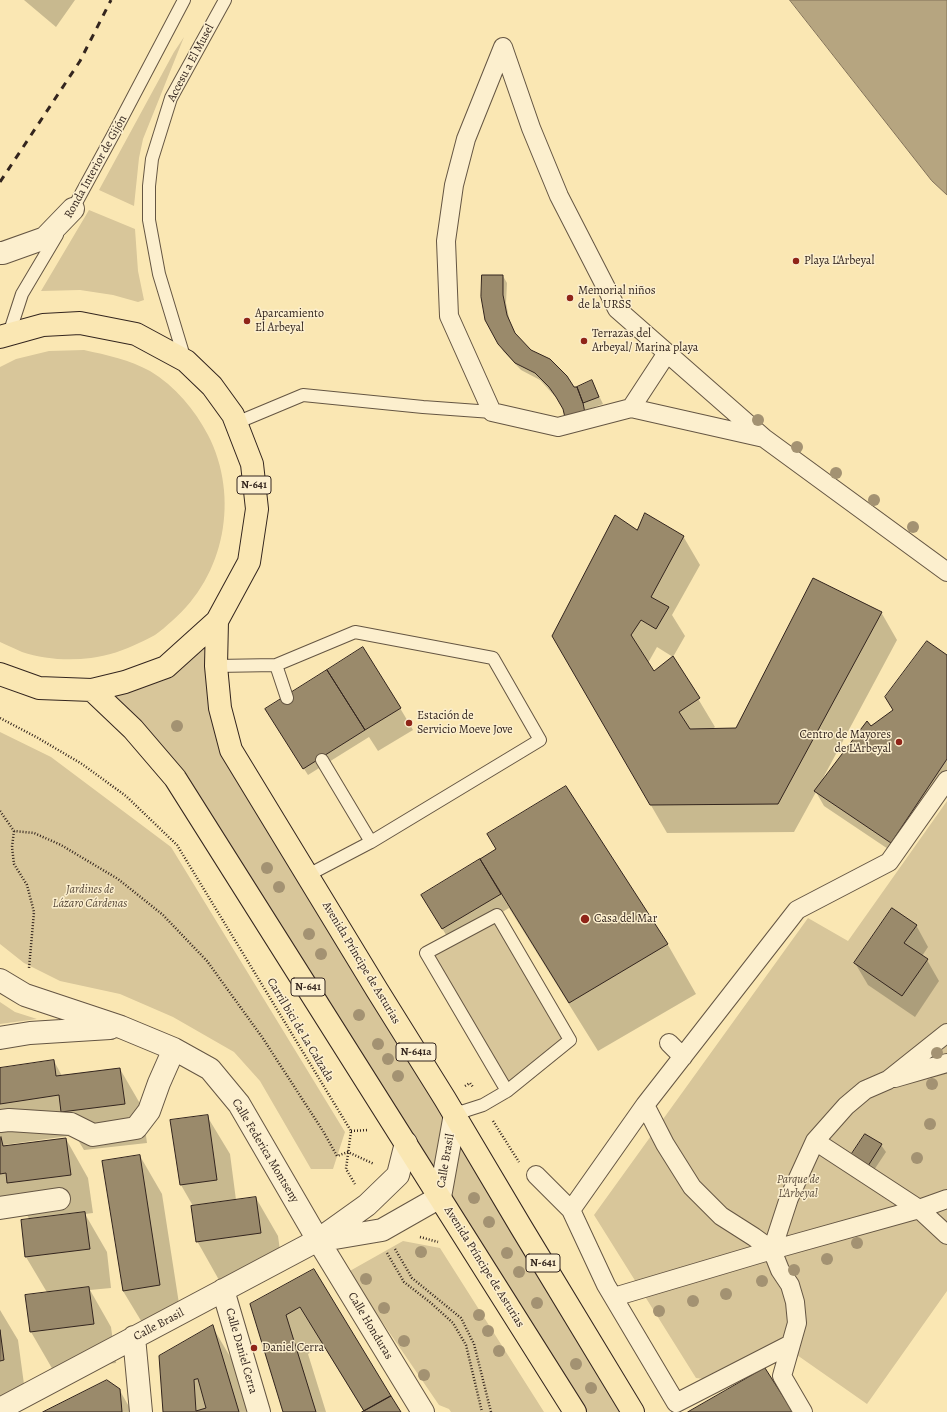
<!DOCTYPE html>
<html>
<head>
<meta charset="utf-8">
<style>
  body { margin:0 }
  canvas { display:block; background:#fae7b3 }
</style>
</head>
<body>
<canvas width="947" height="1412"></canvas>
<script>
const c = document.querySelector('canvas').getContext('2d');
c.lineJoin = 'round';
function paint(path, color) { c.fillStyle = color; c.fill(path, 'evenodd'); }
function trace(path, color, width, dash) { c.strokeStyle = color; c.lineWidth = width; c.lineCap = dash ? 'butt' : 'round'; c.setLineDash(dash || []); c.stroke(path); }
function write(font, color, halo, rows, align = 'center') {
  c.font = font + ' Alegreya,serif'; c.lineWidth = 3; c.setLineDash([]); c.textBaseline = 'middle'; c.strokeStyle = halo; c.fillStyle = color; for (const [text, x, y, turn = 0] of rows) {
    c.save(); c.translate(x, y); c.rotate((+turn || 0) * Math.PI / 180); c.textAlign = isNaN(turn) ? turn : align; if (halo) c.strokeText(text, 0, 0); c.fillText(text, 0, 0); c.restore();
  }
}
paint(new Path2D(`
  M 184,37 L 143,139 L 139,158 L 134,206 L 99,190 L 174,52 Z
  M 89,210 L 135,229 L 138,271 L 144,300 L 138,302 L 113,295 L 80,290 L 41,291 Z
  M 84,350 C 107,355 130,360 150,371 C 175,386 195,410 208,435 C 240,497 225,576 172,621 C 166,626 161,631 155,635 C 150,638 145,640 139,643 C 125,650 107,656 91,658 C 68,661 43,659 22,652 C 15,649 7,645 0,642 L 0,367 L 16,359 L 49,351 Z
  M 217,621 L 231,750 L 633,1412 L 575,1412 L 175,778 L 92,690 L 125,682 Z
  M 0,732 L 51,757 L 171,847 L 345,1132 L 333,1169 L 311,1169 L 260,1081 L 234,1052 L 173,1017 L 120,994 L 60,981 L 24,963 L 0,944 Z
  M 947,801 L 947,1291 L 867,1404 L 797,1355 L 786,1335 L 712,1380 L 696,1378 L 594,1215 L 808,918 L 848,941 Z
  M 497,915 L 570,1040 L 507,1091 L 426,953 Z
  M 0,1002 L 15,1012 L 37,1019 L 0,1024 Z
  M 403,1241 L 440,1248 L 544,1412 L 451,1412 L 449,1409 L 439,1405 L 348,1272 Z`), '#d8c69a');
const water = new Path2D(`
  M 790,0 L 947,0 L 947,195 L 932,181 Z`);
paint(water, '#b6a580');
trace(water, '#827259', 1);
paint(new Path2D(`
  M 24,0 L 75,0 L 56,27 Z
  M 503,276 L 507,283 L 506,303 L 510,323 L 516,335 L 531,350 L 574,389 L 592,381 L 603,404 L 586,410 L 589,421 L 561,403 L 540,380 L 521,370 L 503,351 L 499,343 Z
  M 638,531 L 683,536 L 700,565 L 672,615 L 685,636 L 673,657 L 657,647 L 648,663 L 654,672 L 673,657 L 715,727 L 711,730 L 736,729 L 881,612 L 897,640 L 822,780 L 870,727 L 894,711 L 947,656 L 947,786 L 900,857 L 824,806 L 816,792 L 794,832 L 667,833 L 553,636 Z
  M 400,708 L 413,730 L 378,751 L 369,737 L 308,775 L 270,716 Z
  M 566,787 L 668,945 L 696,994 L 598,1051 L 509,908 L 451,943 L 422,895 L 497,850 Z
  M 916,925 L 928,947 L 922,956 L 927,960 L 939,981 L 915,1017 L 868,985 L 855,963 Z
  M 54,1061 L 62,1076 L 120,1069 L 142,1107 L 147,1143 L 84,1150 L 75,1135 L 4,1145 L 6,1147 L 66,1139 L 88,1178 L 93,1213 L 85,1214 L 107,1252 L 111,1288 L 90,1290 L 111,1327 L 116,1363 L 53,1370 L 31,1332 L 48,1294 L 26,1257 L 30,1220 L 25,1212 L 0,1215 L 0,1069 Z
  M 207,1116 L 230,1154 L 236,1200 L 256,1198 L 278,1236 L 283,1272 L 219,1280 L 197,1241 L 193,1206 L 181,1185 L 171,1121 Z
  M 866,1135 L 881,1145 L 886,1152 L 872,1173 L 852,1155 Z
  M 140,1156 L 162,1194 L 182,1323 L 146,1329 L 123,1291 Z
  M 313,1271 L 400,1412 L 364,1412 L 323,1345 L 308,1354 L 326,1412 L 284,1412 L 251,1305 Z
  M 0,1310 L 18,1340 L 26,1399 L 0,1403 Z
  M 212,1326 L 235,1365 L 249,1412 L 164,1412 Z
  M 119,1389 L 132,1412 L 45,1412 Z`), '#0003');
const building = new Path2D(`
  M 482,275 L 503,275 L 503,295 L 507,315 L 515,333 L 531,350 L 550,359 L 567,376 L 574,387 L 577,387 L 583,403 L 585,413 L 566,422 L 563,409 L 556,397 L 549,387 L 535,373 L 515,363 L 498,344 L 485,320 L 481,297 Z
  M 592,380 L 599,397 L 583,403 L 577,387 Z
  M 645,513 L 684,536 L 651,597 L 669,607 L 656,629 L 641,620 L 631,635 L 654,671 L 673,656 L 700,698 L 679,712 L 690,729 L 736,728 L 813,578 L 882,612 L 778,804 L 650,805 L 552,636 L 615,515 L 637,530 Z
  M 927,641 L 947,655 L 947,759 L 891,843 L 814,791 L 867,721 L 871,726 L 893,710 L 885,697 Z
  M 363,647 L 401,708 L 365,730 L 327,670 Z
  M 327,670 L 365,730 L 303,769 L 265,709 Z
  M 566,786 L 668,944 L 569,1003 L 480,859 L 496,849 L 487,834 Z
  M 480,859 L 501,894 L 442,929 L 421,895 Z
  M 892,908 L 917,925 L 904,943 L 928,959 L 902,996 L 854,963 Z
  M 54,1060 L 56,1076 L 120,1068 L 125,1104 L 61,1112 L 59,1095 L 0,1104 L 0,1068 Z
  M 208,1115 L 217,1180 L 180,1185 L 170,1120 Z
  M 865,1134 L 882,1144 L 868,1166 L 851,1155 Z
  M 1,1137 L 3,1146 L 66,1138 L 71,1175 L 7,1183 L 6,1173 L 0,1174 L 0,1138 Z
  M 140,1155 L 160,1285 L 123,1291 L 102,1161 Z
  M 256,1197 L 261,1233 L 196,1242 L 191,1206 Z
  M 85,1212 L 90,1249 L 25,1257 L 21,1220 Z
  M 314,1269 L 391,1396 L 364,1411 L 300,1307 L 286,1315 L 316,1412 L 283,1412 L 250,1304 Z
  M 89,1287 L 94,1324 L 30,1332 L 25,1295 Z
  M 213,1325 L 239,1412 L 163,1412 L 159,1356 ZM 198,1379 L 206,1408 L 196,1411 L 194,1380 Z
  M 0,1330 L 4,1360 L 0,1361 Z
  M 765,1368 L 793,1412 L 688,1412 Z
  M 107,1380 L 120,1389 L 122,1412 L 43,1412 Z
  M 391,1396 L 401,1412 L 362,1412 Z`);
paint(building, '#9a8a6b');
trace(building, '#33251e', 1);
const service = new Path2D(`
  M 70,214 L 113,135 L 184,0
  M 9,334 L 22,294 L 57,235
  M 185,360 L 159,274 L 149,220 L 149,186 L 152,159 L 171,98 L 225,0
  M 236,423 L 303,395 L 423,407 L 492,412
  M 276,665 L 287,698
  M 216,666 L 276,665 L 355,632 L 493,658 L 540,740 L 371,842 L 308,875
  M 322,760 L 371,842
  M 497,915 L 570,1040 L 507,1091 L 426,953 Z
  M 455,1114 L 483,1105 L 507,1091`);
const pedestrian = new Path2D(`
  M 631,408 L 667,353
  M 764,438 L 617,309 L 559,196 L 531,128 L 503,47 L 466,139 L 454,185 L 446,241 L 449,316 L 492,412 L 558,427 L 631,408 L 764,438 L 947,572
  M 669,1043 L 683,1057
  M 895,1078 L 947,1063
  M 645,1105 L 665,1144 L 692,1187 L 721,1216 L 754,1237 L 772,1250
  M 815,1141 L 919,1209 L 947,1235
  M 536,1175 L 571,1210
  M 614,1297 L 772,1250 L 919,1209 L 947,1199
  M 791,1344 L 676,1403 L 606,1285 L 571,1210 L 645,1105 L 797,910 L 889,862 L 947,780
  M 803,1412 L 782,1376 L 797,1323 L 795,1302 L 790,1285 L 780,1270 L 772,1250 L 789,1198 L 815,1141 L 846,1106 L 865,1090 L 888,1080 L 947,1033`);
const minor = new Path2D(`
  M 0,253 L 3,253 L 45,238 L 73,209
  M 0,980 L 25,995 L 121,1027 L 174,1049 L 210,1069 L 239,1104 L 318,1240 L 423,1412
  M 0,1038 L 30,1033 L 110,1028
  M 0,1121 L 9,1120 L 71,1124 L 93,1135 L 136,1128 L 149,1111 L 159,1083 L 174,1049
  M 0,1208 L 59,1199
  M 323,1240 L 382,1230 L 440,1197 L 455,1114
  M 223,1290 L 259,1412
  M 134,1337 L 141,1412
  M 0,1409 L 318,1240 L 367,1205 L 398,1175 L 406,1143`);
const trunk = new Path2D(`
  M 0,337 L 43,325 L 80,323 L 136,334 L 186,361 L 212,386 L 233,415 L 252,464 L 257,509 L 249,562 L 217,621 L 166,667 L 125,682 L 92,690 L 39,688 L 0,674
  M 217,621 L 216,666 L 220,708 L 231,750 L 377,990 L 445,1099 L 521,1227 L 633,1412
  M 92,690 L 133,729 L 175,778 C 309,989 443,1200 575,1412`);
trace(service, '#655643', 14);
trace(pedestrian, '#655643', 20);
trace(minor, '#655643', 24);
trace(trunk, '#33251e', 24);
trace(new Path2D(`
  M 0,718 L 38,738 L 82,764 L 126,796 L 177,845 L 351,1131 L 346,1169 L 355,1184
  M 0,811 L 14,831 L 34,833 L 61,845 L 118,879 L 163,915 L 207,961 L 262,1037 L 323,1131 L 337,1156 L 348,1152 L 374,1164
  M 14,831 L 12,847 L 14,864 L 27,885 L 34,912 L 29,968
  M 465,1086 L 470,1083 L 473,1087
  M 493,1121 L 519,1162
  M 351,1131 L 369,1130
  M 420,1237 L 438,1242
  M 395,1249 L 412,1278 L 461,1318 L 474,1344 L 491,1412
  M 387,1253 L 404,1282 L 431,1303 L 453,1323 L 466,1345 L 482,1412`), '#33251e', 2.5, [1, 2]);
trace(service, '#fcefce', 12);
trace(pedestrian, '#fcefce', 18);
trace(minor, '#fcefce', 22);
trace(trunk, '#fae7b3', 22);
trace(new Path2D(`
  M 0,182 L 80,61 L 111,0`), '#33251e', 3, [7, 7]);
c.fillStyle = '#a39272';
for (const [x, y] of [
  [758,420],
  [797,447],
  [836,473],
  [874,500],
  [913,527],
  [177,726],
  [267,868],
  [279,887],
  [309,934],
  [321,954],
  [359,1015],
  [378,1044],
  [937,1053],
  [388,1059],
  [398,1076],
  [932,1084],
  [930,1124],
  [917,1158],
  [474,1198],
  [489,1222],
  [857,1243],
  [421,1252],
  [507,1253],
  [827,1259],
  [794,1270],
  [519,1272],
  [366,1279],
  [762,1281],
  [726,1294],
  [693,1301],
  [537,1303],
  [384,1308],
  [659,1311],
  [479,1315],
  [488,1331],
  [404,1341],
  [499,1351],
  [576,1364],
  [424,1375],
  [591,1388]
]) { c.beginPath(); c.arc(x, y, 6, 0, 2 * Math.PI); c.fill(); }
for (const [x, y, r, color] of [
  [796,261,4,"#8f2418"],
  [570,298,4,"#8f2418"],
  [247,321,4,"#8f2418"],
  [584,341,4,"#8f2418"],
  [409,723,4,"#8f2418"],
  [899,742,4,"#8f2418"],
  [585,919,5,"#8f2418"],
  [254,1348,4,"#8f2418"]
]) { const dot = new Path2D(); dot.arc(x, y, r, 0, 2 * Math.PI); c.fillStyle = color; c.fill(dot); trace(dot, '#fcefce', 1.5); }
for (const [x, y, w] of [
  [254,485,34],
  [308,987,34],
  [416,1052,40],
  [543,1263,34]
]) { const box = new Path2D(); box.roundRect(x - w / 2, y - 9, w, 18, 3); c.fillStyle = '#fcefce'; c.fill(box); trace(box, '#33251e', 1); }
write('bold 11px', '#33251e', null, [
  ["N-641",254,485],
  ["N-641",308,987],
  ["N-641a",416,1052],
  ["N-641",543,1263]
]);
write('12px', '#33251e', '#fcefce', [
  ["Accesu a El Musel",191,63,-62],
  ["Ronda Interior de Gijón",96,167,-61],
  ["Avenida Príncipe de Asturias",361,963,59],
  ["Carril bici de La Calzada",300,1030,59],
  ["Calle Federica Montseny",265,1151,59],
  ["Calle Brasil",446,1161,-80],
  ["Avenida Príncipe de Asturias",484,1267,58],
  ["Calle Brasil",159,1325,-28],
  ["Calle Honduras",370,1326,59],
  ["Calle Daniel Cerra",241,1351,74]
]);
write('12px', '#33251e', '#fcefce', [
  ["Playa L'Arbeyal",804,261],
  ["Memorial niños",578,291],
  ["de la URSS",578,305],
  ["Aparcamiento",255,314],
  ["El Arbeyal",255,328],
  ["Terrazas del",592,334],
  ["Arbeyal/ Marina playa",592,348],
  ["Estación de",417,716],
  ["Servicio Moeve Jove",417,730],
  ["Centro de Mayores",891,735,"right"],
  ["de L'Arbeyal",891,749,"right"],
  ["Casa del Mar",594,919],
  ["Daniel Cerra",262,1348]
], 'left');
write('italic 12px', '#5c4d3d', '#fcefce', [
  ["Jardines de",90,890],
  ["Lázaro Cárdenas",90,904],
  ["Parque de",798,1180],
  ["L'Arbeyal",798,1194]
]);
</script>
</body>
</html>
